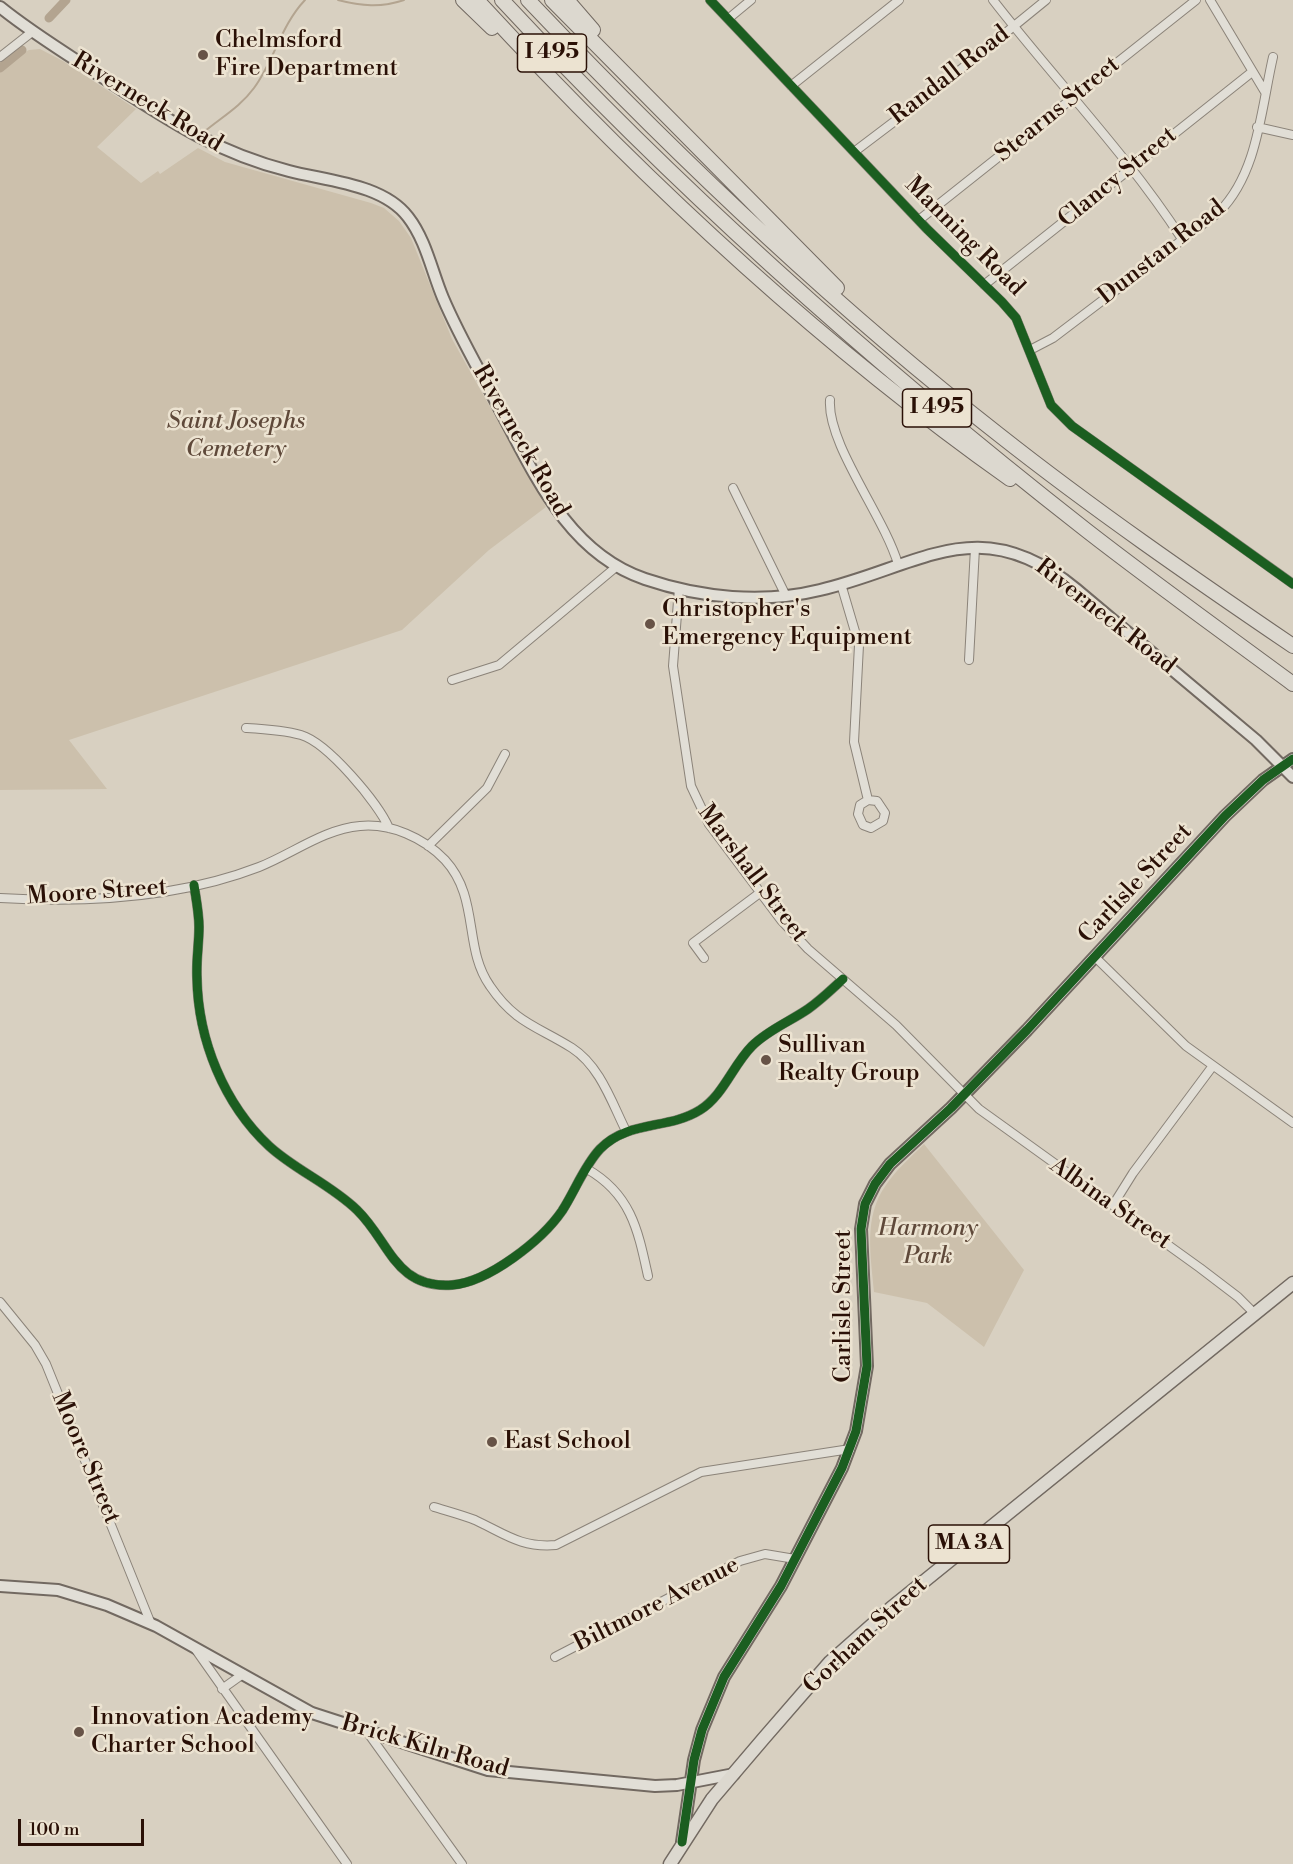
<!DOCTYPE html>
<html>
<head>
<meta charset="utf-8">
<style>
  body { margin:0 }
  #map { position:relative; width:1293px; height:1864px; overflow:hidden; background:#d8d0c1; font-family:"Libre Bodoni",serif }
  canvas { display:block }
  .scale { position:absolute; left:18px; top:1819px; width:126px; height:27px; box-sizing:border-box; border:3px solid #2a1006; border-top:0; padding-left:8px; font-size:18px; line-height:21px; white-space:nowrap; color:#2a1006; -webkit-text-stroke:4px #ece3d1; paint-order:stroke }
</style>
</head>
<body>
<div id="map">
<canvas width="1293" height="1864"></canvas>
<div class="scale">100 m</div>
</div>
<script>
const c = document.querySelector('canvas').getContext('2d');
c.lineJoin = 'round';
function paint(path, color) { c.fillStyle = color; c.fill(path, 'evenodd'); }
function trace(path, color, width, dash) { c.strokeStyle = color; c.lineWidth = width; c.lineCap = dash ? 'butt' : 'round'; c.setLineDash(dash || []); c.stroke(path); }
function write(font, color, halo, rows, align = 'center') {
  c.font = font + ' "Libre Bodoni",serif'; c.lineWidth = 5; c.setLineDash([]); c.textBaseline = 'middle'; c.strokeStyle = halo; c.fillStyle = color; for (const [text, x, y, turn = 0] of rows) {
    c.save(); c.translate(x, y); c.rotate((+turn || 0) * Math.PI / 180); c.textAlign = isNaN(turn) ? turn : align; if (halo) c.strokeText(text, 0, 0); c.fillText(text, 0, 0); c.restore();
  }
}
paint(new Path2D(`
  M 40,49 L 63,61 L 136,109 L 97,147 L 141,183 L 158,171 L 160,174 L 198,148 L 225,162 L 371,203 L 384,208 L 399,221 L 411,238 L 452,339 L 546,507 L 489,550 L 402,630 L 69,740 L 107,789 L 0,790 L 0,64 L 29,50 Z
  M 924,1144 L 1024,1270 L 984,1347 L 927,1303 L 874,1292 C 871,1256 863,1217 886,1185 C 896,1170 911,1157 924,1144 Z`), '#ccc0ac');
trace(new Path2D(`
  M 338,0 C 361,6 381,8 404,0
  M 205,131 C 222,117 241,106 254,88 C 274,61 281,25 305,0`), '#b3a490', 2);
trace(new Path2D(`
  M 49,18 L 66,0
  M 0,68 L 22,50`), '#b3a490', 9);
const street = new Path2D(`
  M 710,0 L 927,229 L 1002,302 L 1016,318 L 1051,405 L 1072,426 L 1293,584
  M 993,0 C 1055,80 1127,154 1182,239
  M 1210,0 L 1265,92
  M 728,19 L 751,0
  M 0,57 L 32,32
  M 791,86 L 899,0
  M 1257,127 L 1293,135
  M 854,152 L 928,96 L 1046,0
  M 919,220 L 1196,0
  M 984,285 L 1252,72
  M 1030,350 L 1053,338 L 1219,212 C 1258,173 1261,109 1273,57
  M 830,400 C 827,444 884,516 898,564
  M 733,488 L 786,596
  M 841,584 L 859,645 L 854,742 L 868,800 L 877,801 L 885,813 L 883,821 L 871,828 L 863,825 L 858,814 L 860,805 L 868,800
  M 679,588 L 673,666 L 691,786 L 709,824 L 781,920 L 808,949 L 896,1025 L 979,1109 L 1200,1268 L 1238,1297 L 1255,1314
  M 969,660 L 975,548
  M 452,680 L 499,665 L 616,567
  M 246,728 C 264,729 283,730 301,735 C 328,743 378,803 389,828
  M 428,846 L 487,788 L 505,754
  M 194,885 C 196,899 199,913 199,927 C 199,944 196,961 197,978 C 198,1040 224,1104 269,1146 C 295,1170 330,1184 357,1210 C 390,1242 395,1289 452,1285 C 489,1282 542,1240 562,1211 C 575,1191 584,1166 600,1149 C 628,1120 668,1130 700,1110 C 723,1096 733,1065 752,1046 C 768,1030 789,1022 808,1009 C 821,1000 832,989 843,979
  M 0,898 C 85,903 179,898 259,867 C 292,854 324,829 360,826 C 391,823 424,838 445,860 C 480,898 463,948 490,986 C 515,1023 537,1026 572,1048 C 600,1066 612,1103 626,1131
  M 1095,957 L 1186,1046 L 1293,1123
  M 704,958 L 693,943 L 761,892
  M 587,1169 C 631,1194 638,1230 648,1276
  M 1113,1205 L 1133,1173 L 1212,1067
  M 0,1302 L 35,1345 L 46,1364 L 151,1624
  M 434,1507 C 447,1511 462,1515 475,1520 C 505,1534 521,1548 556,1545 L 701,1472 L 850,1449
  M 196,1650 L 347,1864
  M 555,1657 L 740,1561 L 765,1554 L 795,1559
  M 222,1689 L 243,1674
  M 368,1733 L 462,1864`);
const secondary = new Path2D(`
  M 0,7 C 32,33 67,54 102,77 C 165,118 214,152 289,171 C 327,181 383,184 408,217 C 426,240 432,272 443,298 C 459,336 480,371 499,408 C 535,475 568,553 645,579 C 701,598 763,604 820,590 C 921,566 979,509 1076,589 L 1256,740 L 1293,777
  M 0,1586 L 58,1590 L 107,1605 L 156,1626 L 312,1713 L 488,1770 L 655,1786 L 677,1785 L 734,1774
  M 682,1842 L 694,1760 L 702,1730 L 724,1677 L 781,1586 L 842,1468 L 856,1431 L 867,1366 L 861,1229 L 865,1204 L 875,1184 L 890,1164 L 951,1108 L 1027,1030 L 1225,816 L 1263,780 L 1293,759`);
const primary = new Path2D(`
  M 670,1864 L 712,1799 L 764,1738 L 830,1662 L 891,1608 L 1293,1283`);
const highway = new Path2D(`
  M 463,0 L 492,28
  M 477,0 C 639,176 815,341 1010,479
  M 502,0 C 681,193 879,368 1086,530 C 1154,583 1224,633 1293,684
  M 528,0 C 675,155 830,303 998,434 C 1093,509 1193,578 1293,646
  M 552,0 L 837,288
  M 567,0 L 593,30`);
trace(street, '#8b8379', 10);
trace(secondary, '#726961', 14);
trace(primary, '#726961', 15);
trace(highway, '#726961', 16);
trace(street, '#e1ded6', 8);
trace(secondary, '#e1ded6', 10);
trace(primary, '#dcd8cf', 12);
trace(highway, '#dcd8cf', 14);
trace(new Path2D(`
  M 710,0 L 927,229 L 1002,302 L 1016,318 L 1051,405 L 1072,426 L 1293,584
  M 194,885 C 196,899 199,913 199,927 C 199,944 196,961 197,978 C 198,1040 224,1104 269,1146 C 295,1170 330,1184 357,1210 C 390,1242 395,1289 452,1285 C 489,1282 542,1240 562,1211 C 575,1191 584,1166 600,1149 C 628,1120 668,1130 700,1110 C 723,1096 733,1065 752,1046 C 768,1030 789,1022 808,1009 C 821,1000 832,989 843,979
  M 682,1842 L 694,1760 L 702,1730 L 724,1677 L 781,1586 L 842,1468 L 856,1431 L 867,1366 L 861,1229 L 865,1204 L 875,1184 L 890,1164 L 951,1108 L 1027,1030 L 1225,816 L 1263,780 L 1293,759`), '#1b5e20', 9);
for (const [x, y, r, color] of [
  [203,55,6,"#675347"],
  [650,624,6,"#675347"],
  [766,1060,6,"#675347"],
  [492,1442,6,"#675347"],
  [79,1732,6,"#675347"]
]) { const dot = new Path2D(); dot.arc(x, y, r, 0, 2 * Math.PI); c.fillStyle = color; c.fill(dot); trace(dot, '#ece3d1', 2); }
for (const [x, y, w] of [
  [552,53,69],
  [937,408,69],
  [969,1544,81]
]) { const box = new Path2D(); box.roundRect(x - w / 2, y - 19, w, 38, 4.5); c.fillStyle = '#ece3d1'; c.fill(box); trace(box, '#2a1006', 1.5); }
write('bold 22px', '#2a1006', null, [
  ["I 495",552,53],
  ["I 495",937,408],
  ["MA 3A",969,1544]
]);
write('24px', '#2a1006', '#ece3d1', [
  ["Chelmsford",215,41],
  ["Fire Department",215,69],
  ["Christopher's",662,610],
  ["Emergency Equipment",662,638],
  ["Sullivan",778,1046],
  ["Realty Group",778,1074],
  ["East School",504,1442],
  ["Innovation Academy",91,1718],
  ["Charter School",91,1746]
], 'left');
write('24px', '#2a1006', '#ece3d1', [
  ["Randall Road",950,76,-38],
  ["Riverneck Road",147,103,31],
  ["Stearns Street",1058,110,-39],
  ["Clancy Street",1118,178,-39],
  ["Manning Road",964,237,45],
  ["Dunstan Road",1162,253,-38],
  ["Riverneck Road",520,441,60],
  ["Riverneck Road",1105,617,38],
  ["Marshall Street",752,874,53],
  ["Carlisle Street",1136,884,-47],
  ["Moore Street",97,893,-4],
  ["Albina Street",1110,1204,35],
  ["Carlisle Street",844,1306,-90],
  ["Moore Street",85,1458,67],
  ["Biltmore Avenue",657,1605,-27],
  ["Gorham Street",866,1636,-43],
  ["Brick Kiln Road",425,1747,16]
]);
write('italic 24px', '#5f493a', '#ece3d1', [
  ["Saint Josephs",236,422],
  ["Cemetery",236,450],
  ["Harmony",928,1229],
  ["Park",928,1257]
]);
</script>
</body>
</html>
